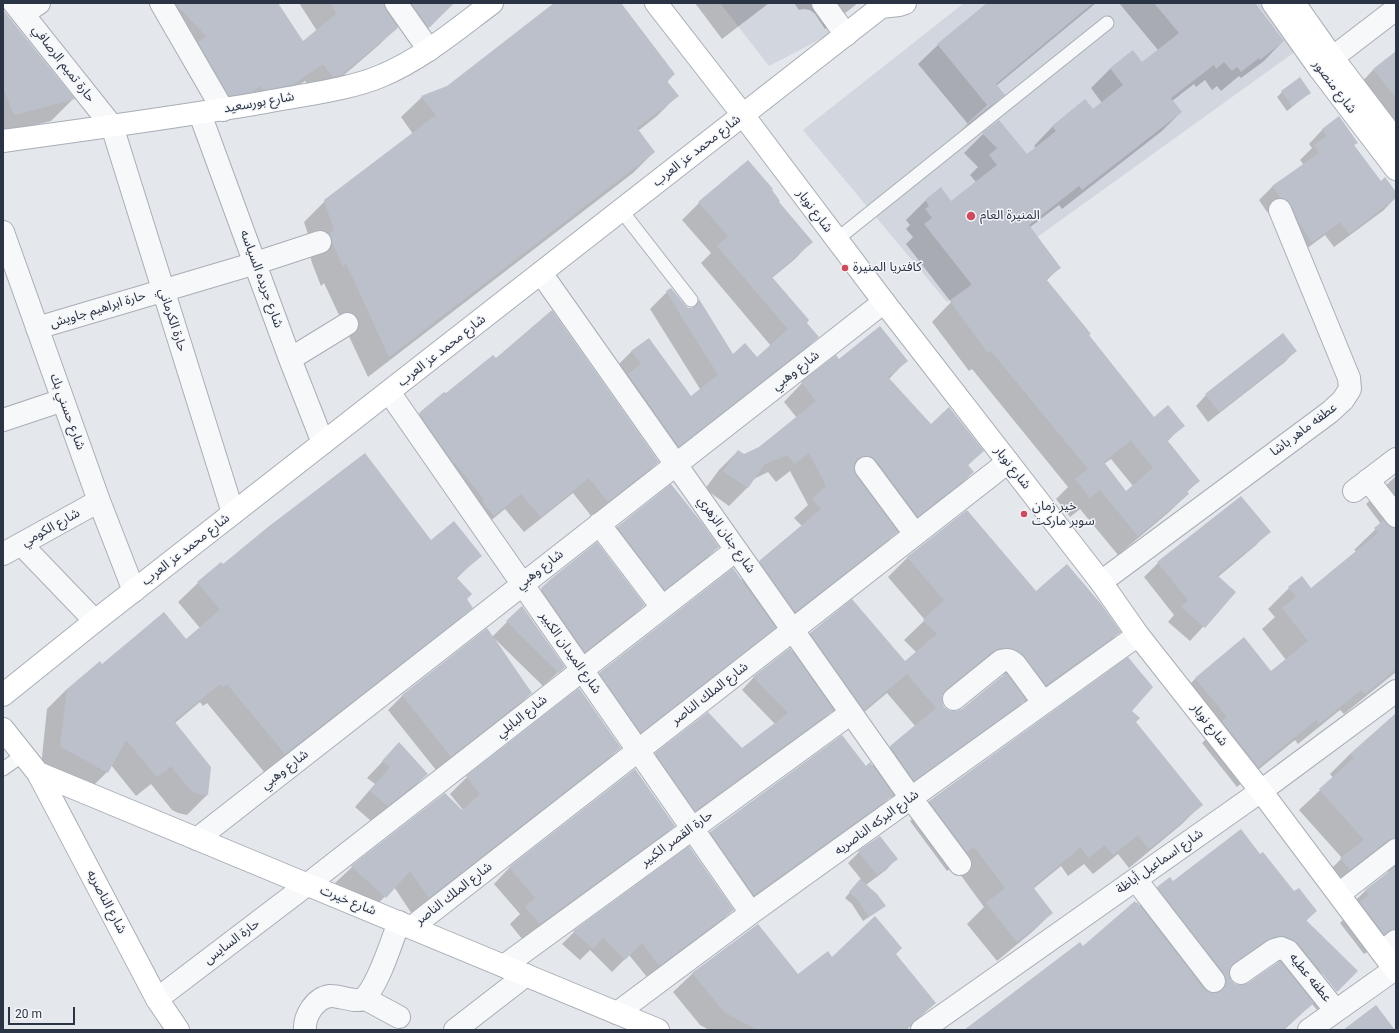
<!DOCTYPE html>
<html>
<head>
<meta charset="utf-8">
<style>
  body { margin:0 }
  #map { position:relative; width:1399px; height:1033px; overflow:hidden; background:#e4e7ec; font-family:Roboto,sans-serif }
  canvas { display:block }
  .frame { position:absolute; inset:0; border:4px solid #2b3445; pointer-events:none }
  .scale { position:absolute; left:8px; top:1007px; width:67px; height:18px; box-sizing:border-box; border:2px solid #2b3445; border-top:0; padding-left:5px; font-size:12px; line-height:14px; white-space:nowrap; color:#2b3445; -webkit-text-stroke:3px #f4f6f9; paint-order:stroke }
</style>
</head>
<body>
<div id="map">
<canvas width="1399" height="1033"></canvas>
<div class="frame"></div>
<div class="scale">20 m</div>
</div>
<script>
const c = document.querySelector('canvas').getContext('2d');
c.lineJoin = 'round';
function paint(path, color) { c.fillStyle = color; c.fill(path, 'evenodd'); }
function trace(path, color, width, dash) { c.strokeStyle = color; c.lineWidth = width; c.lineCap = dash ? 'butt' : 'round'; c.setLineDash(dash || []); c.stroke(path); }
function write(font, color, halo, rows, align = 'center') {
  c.font = font + ' Roboto,"Noto Sans Arabic",sans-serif'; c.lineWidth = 3; c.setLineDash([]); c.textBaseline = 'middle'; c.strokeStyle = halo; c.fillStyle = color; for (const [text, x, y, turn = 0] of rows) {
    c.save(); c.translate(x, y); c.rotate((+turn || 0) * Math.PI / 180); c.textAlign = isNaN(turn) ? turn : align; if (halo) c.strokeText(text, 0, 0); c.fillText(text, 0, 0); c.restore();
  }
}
paint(new Path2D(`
  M 720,3 L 821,3 L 838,30 L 769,66 Z
  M 964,3 L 1270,3 L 1303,46 L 947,302 L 803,130 Z`), '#d2d6de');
paint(new Path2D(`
  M 148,3 L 277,3 L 303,42 L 317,31 L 299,3 L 454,3 L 411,44 L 398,26 L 379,45 L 323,93 L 316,94 L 305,81 L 274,102 L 211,113 L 181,61 L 189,53 L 159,22 Z
  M 556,3 L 620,3 L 674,74 L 667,82 L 677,96 L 657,116 L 638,131 L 654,152 L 633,173 L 368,377 L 324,283 L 321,286 L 312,263 L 311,259 L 309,255 L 313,250 L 304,222 L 325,201 L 413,134 L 401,117 L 422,97 L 447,87 Z
  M 695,3 L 769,3 L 722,39 Z
  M 794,3 L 858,3 L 825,29 L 815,14 L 810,10 L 803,9 L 799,10 Z
  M 989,3 L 1096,3 L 996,86 L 1003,95 L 984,114 L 954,138 L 968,124 L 918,64 L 938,45 Z
  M 1119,3 L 1253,3 L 1283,41 L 1264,61 L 1241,78 L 1239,76 L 1221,91 L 1217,86 L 1212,90 L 1205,80 L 1196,87 L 1194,84 L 1172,101 L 1181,112 L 1162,131 L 1062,209 L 1059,205 L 1029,228 L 1059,268 L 1046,281 L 1154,418 L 1183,425 L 1167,442 L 1199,481 L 1187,492 L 1188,494 L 1168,513 L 1118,555 L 1080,509 L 1070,517 L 1056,499 L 1068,487 L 972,369 L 969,371 L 932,322 L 951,302 L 906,244 L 913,237 L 906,229 L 910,225 L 906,220 L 925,201 L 940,189 L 951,202 L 976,182 L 970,175 L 978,167 L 964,153 L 983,134 L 1027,156 L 1036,148 L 1034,146 L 1053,126 L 1093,110 L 1102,103 L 1091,88 L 1110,69 L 1132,51 L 1142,63 L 1158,50 ZM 1111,459 L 1133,486 L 1126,492 L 1104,464 Z
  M 3,10 L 73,99 L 51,121 L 3,133 Z
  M 1396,52 L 1396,145 L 1353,91 L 1373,70 Z
  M 1282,92 L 1309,93 L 1287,111 L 1277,97 Z
  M 1323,129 L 1357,142 L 1353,146 L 1381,182 L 1396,193 L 1396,197 L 1384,210 L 1334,247 L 1325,235 L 1298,255 L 1273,214 L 1267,212 L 1259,200 L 1273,186 L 1304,165 L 1300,160 L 1312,148 L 1309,144 Z
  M 771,190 L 778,202 L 811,242 L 795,259 L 772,278 L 805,323 L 818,337 L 801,353 L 662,463 L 615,368 L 632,351 L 691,397 L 700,389 L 650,309 L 667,292 L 687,308 L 691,309 L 699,301 L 733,356 L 757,359 L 771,346 L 701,263 L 711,253 L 682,220 L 699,203 Z
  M 1295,351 L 1285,362 L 1208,422 L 1196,406 L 1206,395 Z
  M 836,357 L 839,360 L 906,361 L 889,379 L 931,425 L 982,451 L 967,466 L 973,472 L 955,491 L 899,534 L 897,532 L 878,550 L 776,630 L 775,627 L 760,641 L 626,746 L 586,687 L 600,673 L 741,580 L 760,562 L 802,526 L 794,518 L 808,505 L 790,471 L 776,482 L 768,472 L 754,479 L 747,488 L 729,506 L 705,489 L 719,470 L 738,451 L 744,456 L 760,448 L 797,418 L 784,402 L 802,383 Z
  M 444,393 L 658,462 L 642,478 L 592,517 L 573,493 L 524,532 L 505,509 L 478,531 L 404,430 L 420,414 Z
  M 1396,476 L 1396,672 L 1344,714 L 1340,710 L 1298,744 L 1295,740 L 1237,787 L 1202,743 L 1207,738 L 1175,699 L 1196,678 L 1271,672 L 1286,660 L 1262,629 L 1275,617 L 1268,609 L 1289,588 L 1302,578 L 1311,589 L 1357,552 L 1354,550 L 1381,524 L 1366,504 Z
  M 617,527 L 718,547 L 702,563 L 648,605 L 602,543 Z
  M 1269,532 L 1255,546 L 1218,577 L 1235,592 L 1190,641 L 1168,622 L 1174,615 L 1144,577 L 1158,563 Z
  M 430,541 L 480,556 L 456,579 L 466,600 L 471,608 L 452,627 L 265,773 L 207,703 L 203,706 L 200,702 L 175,723 L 210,767 L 207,795 L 187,815 L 178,813 L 172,810 L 151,784 L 136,796 L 111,765 L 107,772 L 87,792 L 41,766 L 47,709 L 67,689 L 102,666 L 186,640 L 200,628 L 178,602 L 198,583 L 223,566 Z
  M 908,557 L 1036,592 L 1119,632 L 1100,652 L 1026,704 L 1024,701 L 1005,720 L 894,799 L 891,796 L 879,808 L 740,908 L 697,846 L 710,832 L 872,766 L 891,747 L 916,727 L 887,693 L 844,729 L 832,711 L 820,722 L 683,823 L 643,766 L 656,754 L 742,749 L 775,724 L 742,690 L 754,677 L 792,652 L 810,633 L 905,662 L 917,653 L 904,640 L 925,620 L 888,577 ZM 998,670 L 1005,675 L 962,710 L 956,712 L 950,712 L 943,707 L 941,701 L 941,696 L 972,671 Z
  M 552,579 L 644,605 L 630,619 L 571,665 L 528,603 Z
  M 522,607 L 564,667 L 543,686 L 495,639 L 531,693 L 517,707 L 436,770 L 388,710 L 402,696 L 487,630 L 492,637 Z
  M 1128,659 L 1131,711 L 1135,722 L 1202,804 L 1182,824 L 1129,868 L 1118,854 L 1093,874 L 1084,864 L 1068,876 L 1061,866 L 1033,889 L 1052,913 L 1032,932 L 997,961 L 967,924 L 984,907 L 954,866 L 947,871 L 910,821 L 929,802 Z
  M 1396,714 L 1396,949 L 1374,948 L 1364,954 L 1340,923 L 1348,915 L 1345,911 L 1365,891 L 1388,873 L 1389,869 L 1329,889 L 1321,879 L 1342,858 L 1299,810 L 1333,778 L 1330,774 L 1350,754 Z
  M 399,744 L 427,774 L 411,790 L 371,821 L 355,807 L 375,784 L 367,778 Z
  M 620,748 L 603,764 L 412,914 L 394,887 L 369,913 L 335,883 L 352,867 L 445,794 L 462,812 L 463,810 L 450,794 L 467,777 Z
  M 635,770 L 674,826 L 658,842 L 523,940 L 510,924 L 520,914 L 494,884 L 509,868 Z
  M 689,848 L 733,910 L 720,922 L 647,977 L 629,955 L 612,972 L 590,950 L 580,960 L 562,944 L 574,932 Z
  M 859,852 L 896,859 L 886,870 L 866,885 L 884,905 L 879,910 L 863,921 L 852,904 L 845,898 L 861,879 L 848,863 Z
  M 1260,855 L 1294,893 L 1316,911 L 1306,921 L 1324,975 L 1320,972 L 1336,992 L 1317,1010 L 1312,1004 L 1284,1030 L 968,1030 L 1139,906 L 1158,887 ZM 1266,955 L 1280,963 L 1249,984 L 1242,986 L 1235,985 L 1230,980 L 1228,972 L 1247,958 Z
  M 757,925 L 798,976 L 832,958 L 895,954 L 935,1003 L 906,1030 L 709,1030 L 700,1025 L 673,992 L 692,974 Z`), '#0003');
paint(new Path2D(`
  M 175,3 L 278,3 L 303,41 L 336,14 L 331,3 L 384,3 L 386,10 L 398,28 L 341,75 L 333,77 L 323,64 L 292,85 L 263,90 L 260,86 L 252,92 L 229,96 L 198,42 L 207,37 Z
  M 411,3 L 454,3 L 429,28 Z
  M 554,3 L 621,3 L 675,74 L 667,81 L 679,96 L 637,128 L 655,152 L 389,357 L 346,263 L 343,266 L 332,242 L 332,238 L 329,234 L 334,230 L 324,200 L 436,115 L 421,96 L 447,86 Z
  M 987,3 L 1093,3 L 996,84 L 1005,95 L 960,130 L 987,105 L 937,44 Z
  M 1154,3 L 1255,3 L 1284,41 L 1260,60 L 1259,58 L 1241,72 L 1237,67 L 1232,71 L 1224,62 L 1216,69 L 1214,65 L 1171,98 L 1182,112 L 1082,190 L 1079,186 L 1029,225 L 1061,268 L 1046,279 L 1091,334 L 1089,335 L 1154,417 L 1168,405 L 1185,426 L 1167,440 L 1200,481 L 1187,491 L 1189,494 L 1138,536 L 1100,490 L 1090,498 L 1075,479 L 1088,469 L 991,351 L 988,353 L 950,301 L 972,285 L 924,224 L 932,218 L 925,209 L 929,206 L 925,200 L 941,187 L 951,201 L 997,165 L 989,155 L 997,148 L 982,133 L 999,120 L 1027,154 L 1056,131 L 1052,126 L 1085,99 L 1093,109 L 1123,85 L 1110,68 L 1133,50 L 1142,62 L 1179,33 ZM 1131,440 L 1153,468 L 1126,491 L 1104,462 Z
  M 3,8 L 4,11 L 75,99 L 14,115 L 3,87 Z
  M 1396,51 L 1396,98 L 1373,69 Z
  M 1300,77 L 1311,93 L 1292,106 L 1281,91 Z
  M 1339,116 L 1358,143 L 1354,145 L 1381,181 L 1385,177 L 1396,192 L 1396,198 L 1349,234 L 1340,222 L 1312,242 L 1299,223 L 1291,205 L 1287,200 L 1281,198 L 1272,186 L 1319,153 L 1314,145 L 1327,136 L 1322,129 Z
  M 748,160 L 773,189 L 772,190 L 780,201 L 779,202 L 813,242 L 772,277 L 809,320 L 807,323 L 819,337 L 679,447 L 628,374 L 641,364 L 631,351 L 649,338 L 691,396 L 718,375 L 666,291 L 671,288 L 685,305 L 688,308 L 692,308 L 696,306 L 699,299 L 733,354 L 745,343 L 757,357 L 788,329 L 717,246 L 728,236 L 698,202 Z
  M 552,310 L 659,462 L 608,502 L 589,478 L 541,517 L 521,494 L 494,516 L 482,501 L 484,499 L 455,463 L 454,464 L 419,413 L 444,392 L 446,393 L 493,355 L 496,358 Z
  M 880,326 L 908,361 L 888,377 L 931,424 L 949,407 L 984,451 L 968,465 L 974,472 L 918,517 L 876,460 L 871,456 L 865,456 L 858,458 L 854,463 L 854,469 L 856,475 L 898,532 L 795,612 L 759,561 L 821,509 L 812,499 L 826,486 L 809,453 L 795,464 L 787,455 L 765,464 L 748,488 L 723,471 L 738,450 L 744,454 L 759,447 L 816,401 L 801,382 L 836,355 L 839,359 Z
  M 1283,333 L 1297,351 L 1219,412 L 1205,394 Z
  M 365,453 L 431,540 L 454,521 L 482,556 L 456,577 L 472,594 L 467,599 L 473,608 L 285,754 L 227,684 L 223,687 L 220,684 L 174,721 L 211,767 L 208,795 L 198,794 L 191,791 L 171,766 L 157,777 L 126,740 L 108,773 L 60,746 L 67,689 L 100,661 L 102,664 L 164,612 L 186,639 L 220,610 L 197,582 L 221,562 L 223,564 L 268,527 Z
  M 671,484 L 702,523 L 719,547 L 665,590 L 617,527 Z
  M 1241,496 L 1271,532 L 1217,575 L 1236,592 L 1205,628 L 1181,607 L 1188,600 L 1157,562 Z
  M 967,510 L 1036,591 L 1067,564 L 1101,604 L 1121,632 L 1046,685 L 1025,657 L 1018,651 L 1006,648 L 1000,648 L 993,651 L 946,690 L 942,695 L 942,701 L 944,707 L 950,711 L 956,711 L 962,709 L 1006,673 L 1026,700 L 914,781 L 890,746 L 936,708 L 907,674 L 864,710 L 810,633 L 852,599 L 905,661 L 937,634 L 923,620 L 944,600 L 907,557 Z
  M 1384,520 L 1391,527 L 1396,528 L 1396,669 L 1365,694 L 1361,690 L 1319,724 L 1316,720 L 1258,767 L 1222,721 L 1227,717 L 1195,678 L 1244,637 L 1271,671 L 1308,641 L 1282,608 L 1296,597 L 1288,587 L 1302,576 L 1311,588 L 1378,533 L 1374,528 Z
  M 597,542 L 645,605 L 585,652 L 541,588 L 552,578 Z
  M 733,568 L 776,628 L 641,733 L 599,673 Z
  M 522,606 L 565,667 L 559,673 L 506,621 Z
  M 487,628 L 532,693 L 451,757 L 402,695 Z
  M 790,648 L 834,710 L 695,811 L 655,753 L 708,712 L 742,748 L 788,713 L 753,677 Z
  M 1128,657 L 1153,687 L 1132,711 L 1140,718 L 1136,722 L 1203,805 L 1149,849 L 1138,835 L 1113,855 L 1105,845 L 1088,858 L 1081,847 L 1033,887 L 1053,913 L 1017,942 L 986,903 L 1005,888 L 974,847 L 967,852 L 929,801 Z
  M 579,688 L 621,748 L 429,898 L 410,871 L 386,898 L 351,866 L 445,793 L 462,810 L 480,794 L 466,776 Z
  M 1396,713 L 1396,838 L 1388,840 L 1350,870 L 1340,858 L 1364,840 L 1319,789 L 1354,758 L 1350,754 Z
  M 842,735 L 866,766 L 870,762 L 894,795 L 754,895 L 710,832 Z
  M 399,742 L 428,774 L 388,806 L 370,791 L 390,767 L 382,761 Z
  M 635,769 L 675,826 L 540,924 L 525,907 L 535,898 L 509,867 Z
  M 1241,829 L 1260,854 L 1263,852 L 1294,891 L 1299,888 L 1317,911 L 1306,920 L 1358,971 L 1337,992 L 1298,943 L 1286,937 L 1278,936 L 1267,940 L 1234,963 L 1230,967 L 1229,974 L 1231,980 L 1235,984 L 1242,985 L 1248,983 L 1280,961 L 1314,1003 L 1282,1030 L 964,1030 L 1080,942 L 1083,946 L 1135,901 L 1136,903 L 1137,902 L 1204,989 L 1209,992 L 1215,993 L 1221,991 L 1226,985 L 1226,979 L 1224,973 L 1157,887 L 1170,877 L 1173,881 Z
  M 880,836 L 898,859 L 877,875 L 858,851 Z
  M 689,846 L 734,910 L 659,966 L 642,943 L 625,960 L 603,938 L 593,949 L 573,931 Z
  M 1396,866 L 1396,929 L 1389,931 L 1384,934 L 1360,902 L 1369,895 L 1365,890 Z
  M 860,879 L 877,894 L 886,906 L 869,917 L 857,899 L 849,892 Z
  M 875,916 L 902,948 L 896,954 L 936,1003 L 904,1030 L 757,1030 L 724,1012 L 692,973 L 758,924 L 798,974 L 828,951 L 832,957 Z
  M 1376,1005 L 1395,1030 L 1343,1030 Z`), '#bbc0ca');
const lane = new Path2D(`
  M 621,210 L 691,300
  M 836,240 L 1107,23
  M 3,769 L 23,755`);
const street = new Path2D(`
  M 14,3 L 112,126 L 233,513
  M 161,3 L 223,110
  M 396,3 L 429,50
  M 823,3 L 846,35
  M 23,14 L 39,3
  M 1319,68 L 1396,9
  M 200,114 L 290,359 L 323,443
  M 3,232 L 99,501 L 134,591
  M 541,273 L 911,798 L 960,864
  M 37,328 L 256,263 L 320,242
  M 290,359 L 347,324
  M 389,392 L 751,913
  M 3,420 L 63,400
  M 866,468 L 915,534
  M 1368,480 L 1396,516
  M 1354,491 L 1396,459
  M 599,524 L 662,607
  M 21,544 L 95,621
  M 3,554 L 99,501
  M 1101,582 L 1330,412 L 1343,400 L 1350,389 L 1349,378 L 1280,210
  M 954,699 L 1001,661 C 1007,659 1010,660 1015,664 L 1043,702
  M 197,839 L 884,302
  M 1136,880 L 1214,981
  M 1339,894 L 1396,850
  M 412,927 L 1008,462
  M 1382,952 L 1396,941
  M 504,966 L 851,713
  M 1241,973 L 1274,950 L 1281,948 L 1288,951 L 1336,1011
  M 364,998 L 399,1017
  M 157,999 L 308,884 L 736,550
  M 617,1013 L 751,913 L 1138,635
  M 305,1030 C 304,1016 315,998 330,996 C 338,995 356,1003 363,999 C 378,987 392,940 399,922
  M 455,1030 L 526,975
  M 922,1030 L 1261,791 L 1396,691
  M 1309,1030 L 1395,969`);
const secondary = new Path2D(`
  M 656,3 L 743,115 L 884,302 L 1101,582 L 1138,635 L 1261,791 L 1396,971
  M 1273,3 L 1319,68 L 1396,169
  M 1294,3 L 1332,57 L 1396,141
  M 881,7 L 899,5 L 905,3
  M 3,141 C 91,129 179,117 266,102 C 302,95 348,90 381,76 C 422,59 457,29 492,3
  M 3,695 L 95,621 L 881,7 L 882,3
  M 3,729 L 38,773 L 157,999 L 178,1030
  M 38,773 L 658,1030`);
trace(lane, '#a9aeb7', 15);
trace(street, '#a9aeb7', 24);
trace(secondary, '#a9aeb7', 24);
trace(lane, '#f7f8fa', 13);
trace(street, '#f7f8fa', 22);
trace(secondary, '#fff', 22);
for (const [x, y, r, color] of [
  [971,216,5,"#d1495b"],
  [845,268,4,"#d1495b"],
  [1024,514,4,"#d1495b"]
]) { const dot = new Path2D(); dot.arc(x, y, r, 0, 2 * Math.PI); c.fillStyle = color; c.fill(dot); trace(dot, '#f4f6f9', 1.5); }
write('13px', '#2b3445', '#f4f6f9', [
  ["حارة تميم الرصافي",63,64,52],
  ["شارع منصور",1334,87,53],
  ["شارع بورسعيد",259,103,-10],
  ["شارع محمد عز العرب",697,151,-38],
  ["شارع نوبار",814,211,53],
  ["شارع جريده السياسه",261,279,70],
  ["حارة ابراهيم جاويش",98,310,-17],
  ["حارة الكرماني",172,320,72],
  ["شارع محمد عز العرب",442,351,-38],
  ["شارع وهبي",796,371,-38],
  ["شارع حسني بك",67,412,70],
  ["عطفه ماهر باشا",1304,430,-37],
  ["شارع نوبار",1012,468,52],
  ["شارع الكومي",51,528,-29],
  ["شارع جنان الزهري",726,535,55],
  ["شارع محمد عز العرب",186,550,-38],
  ["شارع وهبي",540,570,-38],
  ["شارع الميدان الكبير",570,653,55],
  ["شارع الملك الناصر",710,694,-38],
  ["شارع البابلي",522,717,-38],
  ["شارع نوبار",1209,725,52],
  ["شارع وهبي",285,770,-38],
  ["شارع البركه الناصريه",877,823,-36],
  ["حارة القصر الكبير",677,839,-36],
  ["شارع اسماعيل أباظة",1160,862,-35],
  ["شارع الملك الناصر",454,894,-38],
  ["شارع خيرت",348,901,22],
  ["شارع الناصريه",106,902,62],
  ["حارة السايس",232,942,-37],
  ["عطفه عطيه",1310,978,51]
]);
write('13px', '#2b3445', '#f4f6f9', [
  ["المنيرة العام",980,216],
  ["كافتريا المنيرة",853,268],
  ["خير زمان",1032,507],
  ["سوبر ماركت",1032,522]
], 'left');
</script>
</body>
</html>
